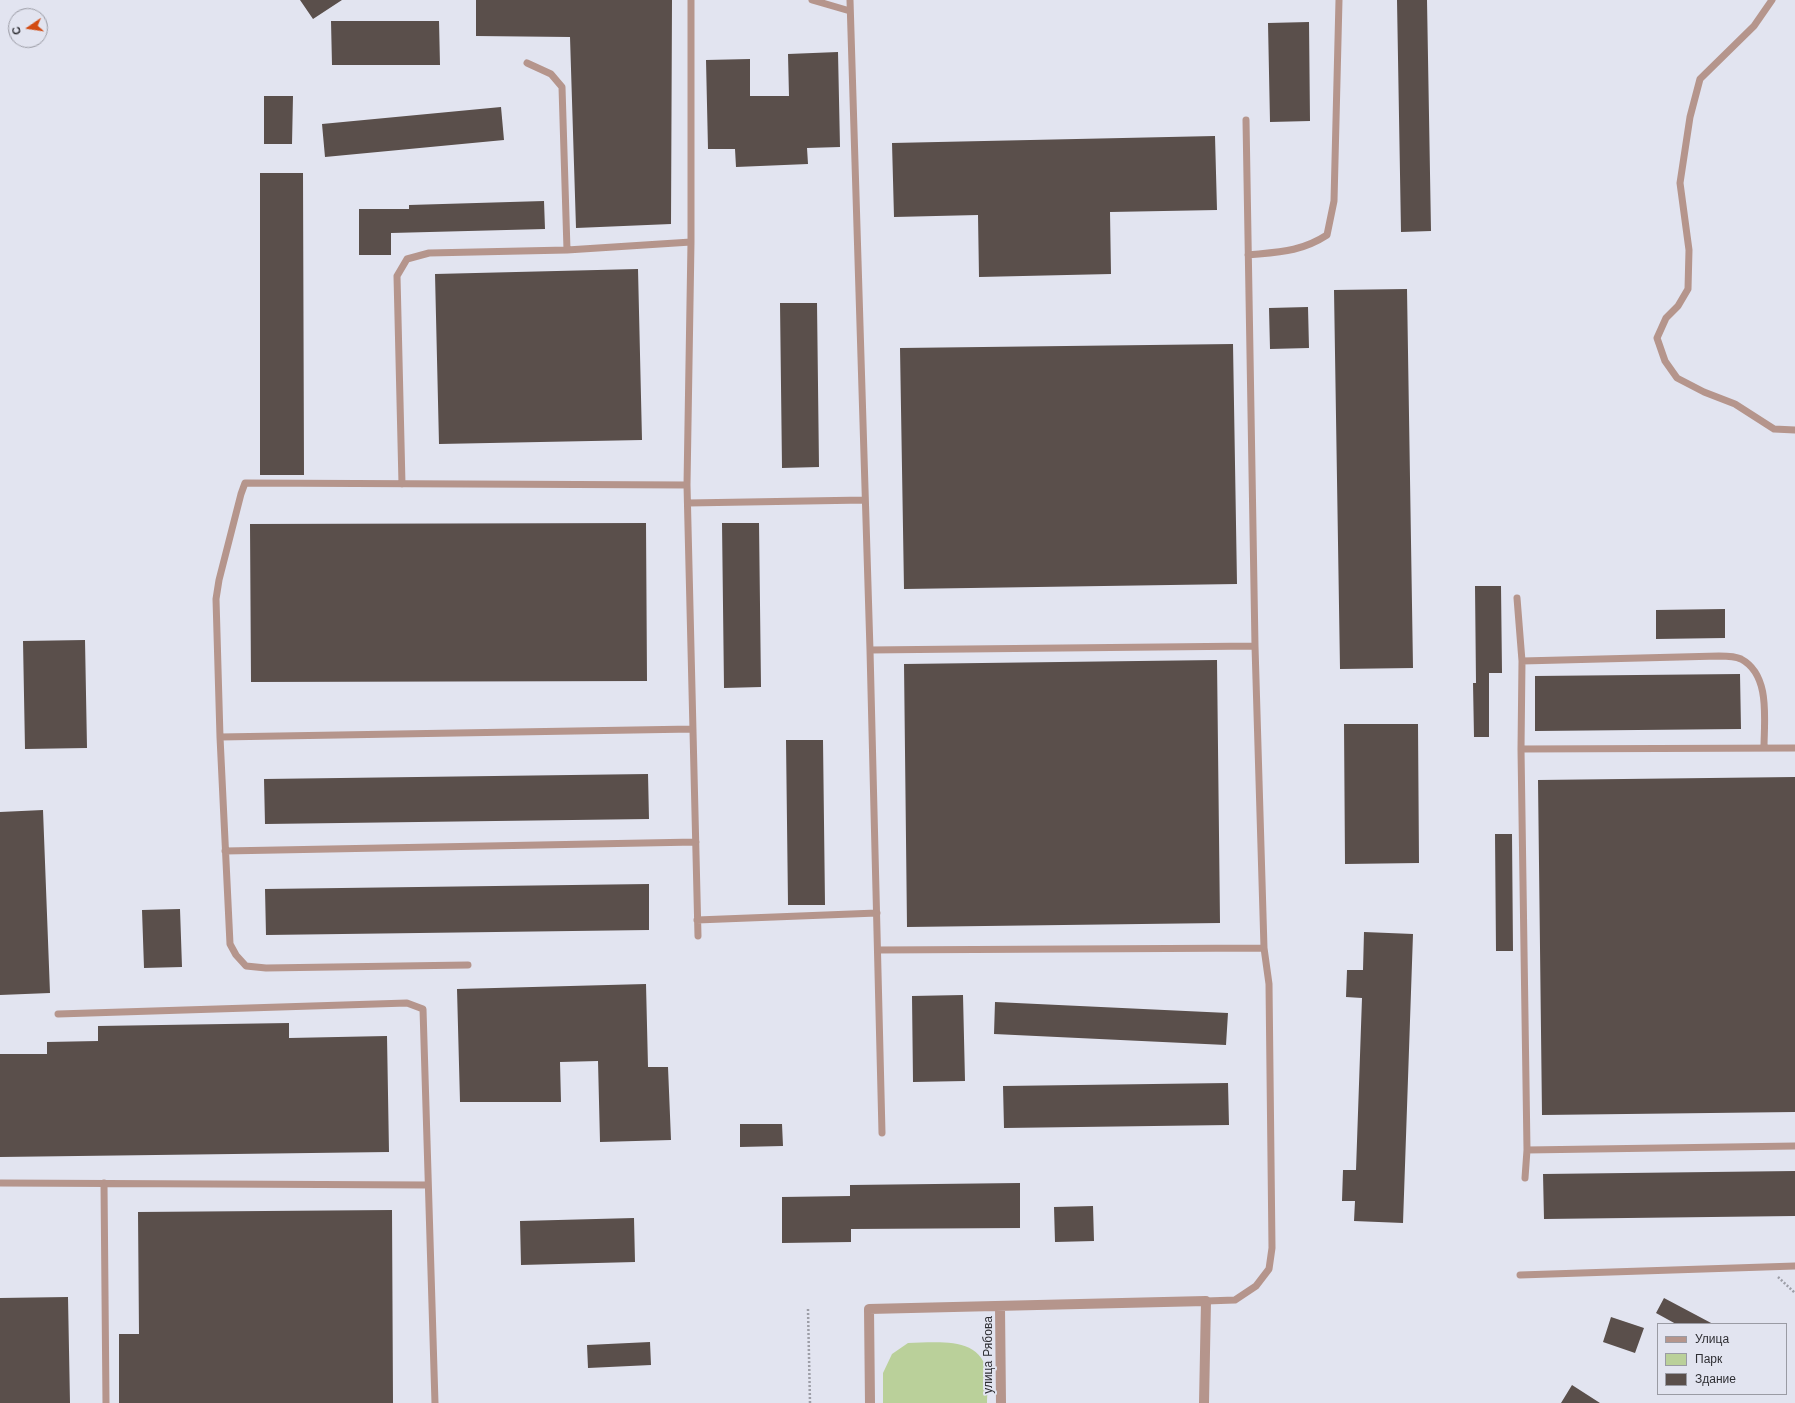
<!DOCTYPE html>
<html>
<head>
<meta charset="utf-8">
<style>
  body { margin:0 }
  #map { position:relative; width:1795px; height:1403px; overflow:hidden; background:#e2e4f0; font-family:"Work Sans",sans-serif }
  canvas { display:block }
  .legend { position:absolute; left:1657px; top:1323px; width:130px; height:72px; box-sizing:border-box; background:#e2e4f0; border:1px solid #9a9ba4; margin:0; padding:5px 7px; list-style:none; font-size:12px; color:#2e2e33 }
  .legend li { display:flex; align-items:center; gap:8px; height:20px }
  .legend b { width:20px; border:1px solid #9a9ba4 }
  .north { position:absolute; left:8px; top:8px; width:40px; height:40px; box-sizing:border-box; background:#e2e4f0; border:1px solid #9a9ba4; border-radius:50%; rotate:257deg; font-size:11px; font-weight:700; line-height:16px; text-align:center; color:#2e2e33 }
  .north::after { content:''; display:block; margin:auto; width:14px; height:18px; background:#d24b13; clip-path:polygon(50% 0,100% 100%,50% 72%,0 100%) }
</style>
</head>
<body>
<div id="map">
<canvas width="1795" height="1403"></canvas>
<ul class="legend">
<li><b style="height:5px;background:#b5958c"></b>Улица</li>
<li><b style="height:11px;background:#bad09a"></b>Парк</li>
<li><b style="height:11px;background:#5a4f4b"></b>Здание</li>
</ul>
<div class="north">С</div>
</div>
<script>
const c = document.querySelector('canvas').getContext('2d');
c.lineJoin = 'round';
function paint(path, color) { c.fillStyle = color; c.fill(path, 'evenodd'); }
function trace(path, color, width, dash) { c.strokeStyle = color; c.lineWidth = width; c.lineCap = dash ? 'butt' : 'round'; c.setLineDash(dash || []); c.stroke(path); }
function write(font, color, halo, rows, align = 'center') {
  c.font = font + ' "Work Sans",sans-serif'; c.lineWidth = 4; c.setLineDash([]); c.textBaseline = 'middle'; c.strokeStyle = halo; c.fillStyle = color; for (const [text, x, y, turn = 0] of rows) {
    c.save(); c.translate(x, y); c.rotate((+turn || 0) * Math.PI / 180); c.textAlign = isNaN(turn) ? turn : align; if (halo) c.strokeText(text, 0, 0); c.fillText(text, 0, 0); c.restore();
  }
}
paint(new Path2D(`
  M 908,1343 C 936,1343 983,1335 987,1375 C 989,1384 987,1394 987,1403 L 883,1403 L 883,1373 L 892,1354 Z`), '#bad09a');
paint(new Path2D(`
  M 300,0 L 342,0 L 313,19 Z
  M 476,0 L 672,0 L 671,224 L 576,228 L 570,37 L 476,36 Z
  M 1397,0 L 1427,0 L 1431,231 L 1401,232 Z
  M 331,21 L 439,21 L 440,65 L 332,65 Z
  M 1309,22 L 1310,121 L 1270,122 L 1268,23 Z
  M 838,52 L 840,147 L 807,148 L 808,164 L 736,167 L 735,149 L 708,149 L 706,60 L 750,59 L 750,96 L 789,96 L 788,54 Z
  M 264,96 L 293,96 L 292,144 L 264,144 Z
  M 501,107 L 504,140 L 325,157 L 322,124 Z
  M 1215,136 L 1217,210 L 1110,212 L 1111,274 L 979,277 L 978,215 L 894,217 L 892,143 Z
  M 260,173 L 303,173 L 304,475 L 260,475 Z
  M 544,201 L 545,229 L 391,233 L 391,255 L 359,255 L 359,209 L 409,209 L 409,205 Z
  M 638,269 L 642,440 L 439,444 L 435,274 Z
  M 1407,289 L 1413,668 L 1340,669 L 1334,290 Z
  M 780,303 L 817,303 L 819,467 L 782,468 Z
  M 1308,307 L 1309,348 L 1270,349 L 1269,308 Z
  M 1233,344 L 1237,584 L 904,589 L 900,348 Z
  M 646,523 L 647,681 L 251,682 L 250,524 Z
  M 722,523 L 759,523 L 761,687 L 724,688 Z
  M 1475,586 L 1501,586 L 1502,673 L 1489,673 L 1489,737 L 1474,737 L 1473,683 L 1476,683 Z
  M 1725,609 L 1725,638 L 1656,639 L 1656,610 Z
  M 85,640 L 87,748 L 25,749 L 23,641 Z
  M 1217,660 L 1220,923 L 907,927 L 904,664 Z
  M 1740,674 L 1741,729 L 1535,731 L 1535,676 Z
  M 1344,724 L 1418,724 L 1419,863 L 1345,864 Z
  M 786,740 L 823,740 L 825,905 L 788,905 Z
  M 648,774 L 649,819 L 265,824 L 264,779 Z
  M 1795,777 L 1795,1112 L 1542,1115 L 1538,780 Z
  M 43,810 L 50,993 L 0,995 L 0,812 Z
  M 1495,834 L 1512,834 L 1513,951 L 1496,951 Z
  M 649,884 L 649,930 L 266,935 L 265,889 Z
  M 180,909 L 182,967 L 144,968 L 142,910 Z
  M 1364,932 L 1413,934 L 1403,1223 L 1354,1221 L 1355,1201 L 1342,1201 L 1343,1170 L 1356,1170 L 1362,998 L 1346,997 L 1347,970 L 1363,970 Z
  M 646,984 L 648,1067 L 668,1067 L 671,1140 L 600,1142 L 598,1061 L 560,1062 L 561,1102 L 460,1102 L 457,989 Z
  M 963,995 L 965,1081 L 913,1082 L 912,996 Z
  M 995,1002 L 1228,1013 L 1226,1045 L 994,1034 Z
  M 289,1023 L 289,1038 L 387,1036 L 389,1152 L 0,1157 L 0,1054 L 47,1054 L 47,1042 L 98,1041 L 98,1026 Z
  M 1228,1083 L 1229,1125 L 1004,1128 L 1003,1086 Z
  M 740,1124 L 782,1124 L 783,1146 L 740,1147 Z
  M 1795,1171 L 1795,1216 L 1544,1219 L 1543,1174 Z
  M 1020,1183 L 1020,1228 L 851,1229 L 851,1242 L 782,1243 L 782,1197 L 850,1196 L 850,1185 Z
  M 1093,1206 L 1094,1241 L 1055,1242 L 1054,1207 Z
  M 392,1210 L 393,1403 L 119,1403 L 119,1334 L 139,1334 L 138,1212 Z
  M 634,1218 L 635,1262 L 521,1265 L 520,1221 Z
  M 68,1297 L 70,1403 L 0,1403 L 0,1298 Z
  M 1664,1298 L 1713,1324 L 1676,1324 L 1656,1313 Z
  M 1611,1317 L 1644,1328 L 1635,1353 L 1603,1342 Z
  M 650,1342 L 651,1365 L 588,1368 L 587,1345 Z
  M 1572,1385 L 1600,1403 L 1561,1403 Z`), '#5a4f4b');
trace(new Path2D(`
  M 1778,1277 L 1795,1293
  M 808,1309 L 810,1403`), '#9d9ea7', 2.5, [2, 2]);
trace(new Path2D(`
  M 691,0 L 691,242 L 687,485 L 698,936
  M 812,0 L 850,11
  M 850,0 L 870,650 L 882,1133
  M 1772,0 L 1754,26 L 1700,79 L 1690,117 L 1680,183 L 1689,250 L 1688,289 L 1678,306 L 1666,318 L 1657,338 L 1665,361 L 1677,378 L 1704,392 L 1735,404 L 1774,429 L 1795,430
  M 527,63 L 551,74 L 562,87 L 567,250
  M 1248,255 C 1278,252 1301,252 1327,235 L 1334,201 L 1339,0
  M 402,484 L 397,276 L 407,259 L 429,253 L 567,250 L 691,242
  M 688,503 L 865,500
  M 1517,598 L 1522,661 L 1521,749 L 1527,1150 L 1525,1178
  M 870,650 L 1255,646
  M 1522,661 L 1719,656 C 1726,656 1735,656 1741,659 C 1771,675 1764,720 1764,748
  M 220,737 L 693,729
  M 1521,749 L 1795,748
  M 225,851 L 696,842
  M 697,920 L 877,913
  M 878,950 L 1264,948
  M 468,965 L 266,968 L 246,966 L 236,955 L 230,944 L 220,737 L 216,599 L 219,580 L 241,494 L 245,483 L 687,485
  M 58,1014 L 407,1003 L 423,1009 L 435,1403
  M 1527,1150 L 1795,1146
  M 0,1183 L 428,1185
  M 104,1183 L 106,1403
  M 1520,1275 L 1795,1266
  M 1206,1301 L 1235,1300 L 1256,1286 L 1269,1269 L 1272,1248 L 1269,984 L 1264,948 L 1255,646 L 1246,120`), '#b5958c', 7);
trace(new Path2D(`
  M 1000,1307 L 1001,1403
  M 870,1403 L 869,1309 L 1206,1301 L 1204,1403`), '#b5958c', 10);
write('12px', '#2e2e33', '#e2e4f0', [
  ["улица Рябова",988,1355,-90]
]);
</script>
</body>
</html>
